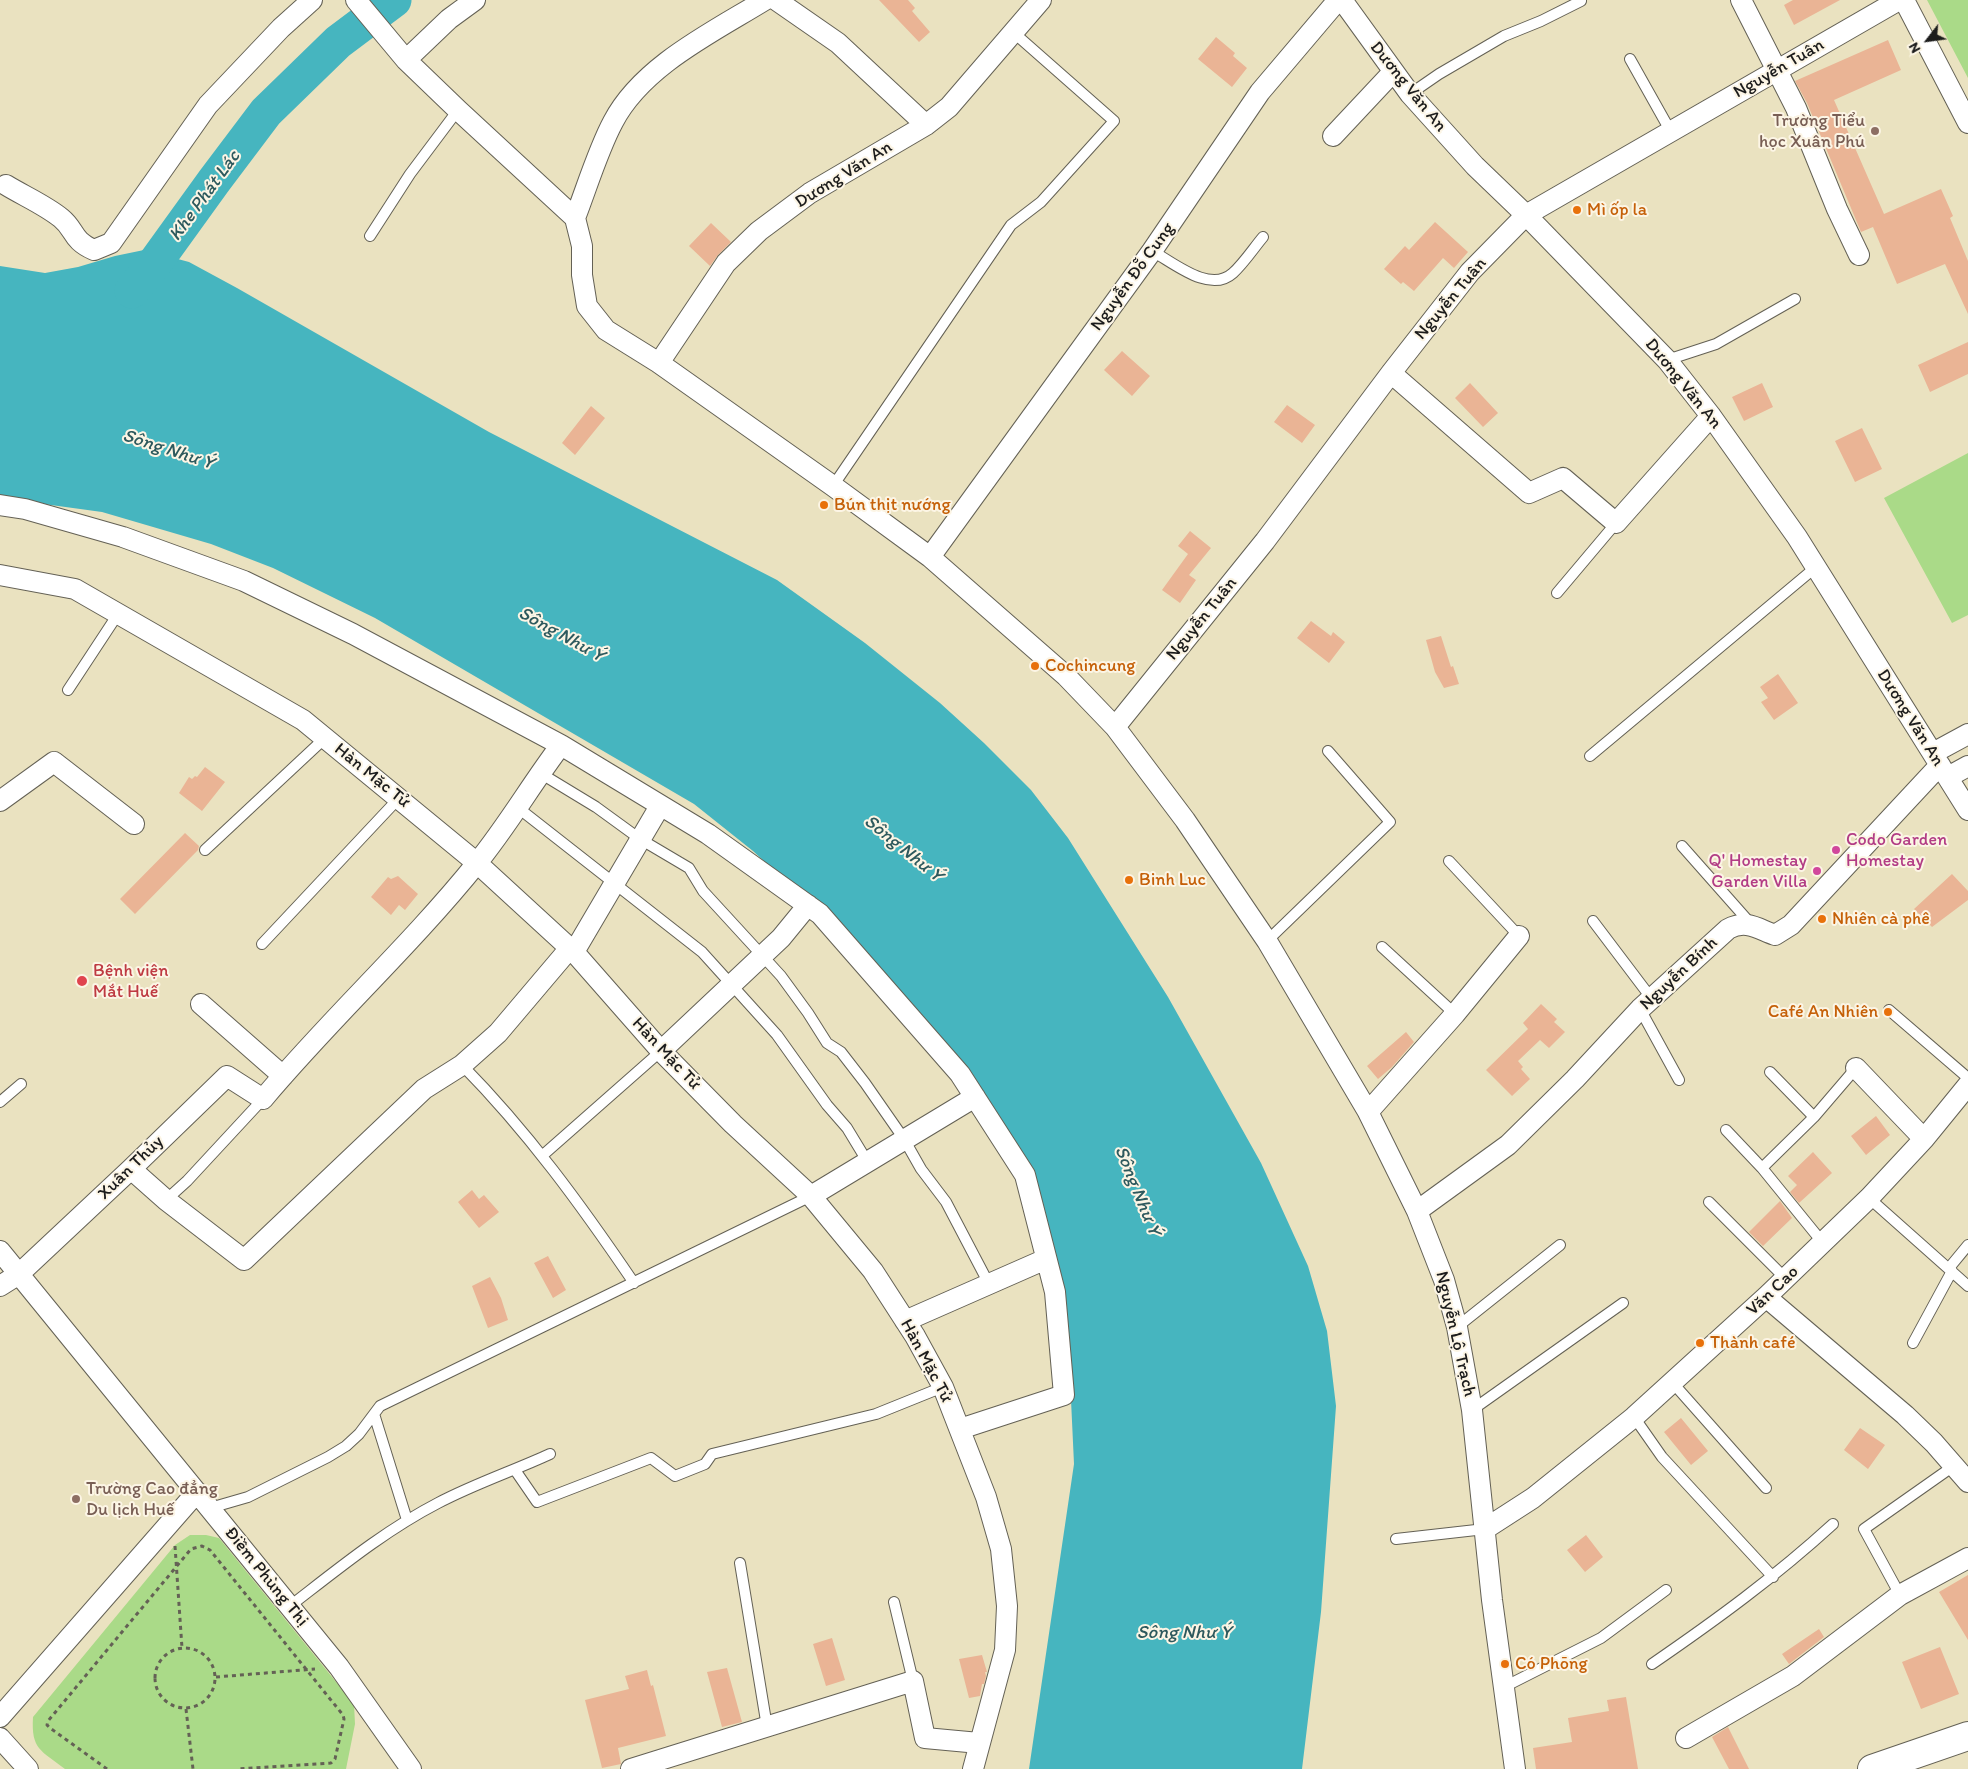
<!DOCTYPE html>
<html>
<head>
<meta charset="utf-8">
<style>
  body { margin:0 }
  #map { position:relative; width:1968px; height:1769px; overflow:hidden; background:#eae2c0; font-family:Itim,sans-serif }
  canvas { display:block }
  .north { position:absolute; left:1903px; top:15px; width:50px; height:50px; -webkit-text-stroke:4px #fcf5e5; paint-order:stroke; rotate:240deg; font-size:14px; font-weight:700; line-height:20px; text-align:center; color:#1c1c1c }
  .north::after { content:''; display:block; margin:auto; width:18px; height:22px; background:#1c1c1c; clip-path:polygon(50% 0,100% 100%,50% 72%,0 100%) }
</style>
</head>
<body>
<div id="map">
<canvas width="1968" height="1769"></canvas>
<div class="north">N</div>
</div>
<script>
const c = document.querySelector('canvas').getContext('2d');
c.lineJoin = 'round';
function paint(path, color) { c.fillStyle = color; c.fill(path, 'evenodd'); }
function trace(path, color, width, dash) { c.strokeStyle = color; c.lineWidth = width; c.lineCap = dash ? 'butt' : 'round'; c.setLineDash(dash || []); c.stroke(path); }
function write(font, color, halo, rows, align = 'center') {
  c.font = font + ' Itim,sans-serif'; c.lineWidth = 4; c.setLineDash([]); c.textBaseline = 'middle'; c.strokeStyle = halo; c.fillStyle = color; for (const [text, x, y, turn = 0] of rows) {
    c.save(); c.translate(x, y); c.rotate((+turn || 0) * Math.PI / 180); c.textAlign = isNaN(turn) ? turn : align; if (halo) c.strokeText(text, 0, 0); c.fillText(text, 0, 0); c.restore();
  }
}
paint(new Path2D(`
  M 1927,0 L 1968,0 L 1968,78 Z
  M 1968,453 L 1968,615 L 1952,623 L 1884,498 Z
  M 190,1535 L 206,1535 L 219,1538 L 354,1704 L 355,1724 L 346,1769 L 65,1769 C 41,1750 31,1750 33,1717 L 175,1545 Z`), '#aada88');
paint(new Path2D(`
  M 144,250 L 189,262 L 237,288 L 489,432 L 777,580 L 865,643 L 940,703 L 984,743 L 1031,790 L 1068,838 L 1168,997 L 1261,1163 L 1308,1266 L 1327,1331 L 1336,1406 L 1321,1612 L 1302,1769 L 1029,1769 L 1074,1464 L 1069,1357 L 1045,1239 L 971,1075 L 901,991 L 858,948 L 753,851 L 694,804 L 375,618 L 273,568 L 211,544 L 102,512 L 0,498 L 0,266 L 45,273 L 78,267 L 115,256 Z`), '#46b5bf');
trace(new Path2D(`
  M 132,291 L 157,260 L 214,181 L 266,112 L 338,42 L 394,0`), '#46b5bf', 35);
paint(new Path2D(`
  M 879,0 L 908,0 L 915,8 L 912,11 L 930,32 L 919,42 Z
  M 1793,0 L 1840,0 L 1794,25 L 1784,5 Z
  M 1216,37 L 1235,53 L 1233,56 L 1247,68 L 1232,87 L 1198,59 Z
  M 1888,40 L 1901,70 L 1834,100 L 1884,214 L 1941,189 L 1953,216 L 1950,218 L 1968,261 L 1968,314 L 1945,264 L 1897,284 L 1873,227 L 1861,232 L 1807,103 L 1795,81 Z
  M 1435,222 L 1468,252 L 1454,268 L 1443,258 L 1414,291 L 1403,282 L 1401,284 L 1384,269 L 1405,246 L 1409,250 Z
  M 711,223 L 731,242 L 718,255 L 710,266 L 689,246 Z
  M 1968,342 L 1968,374 L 1930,392 L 1918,365 Z
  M 1122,351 L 1150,376 L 1132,396 L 1104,370 Z
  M 1470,383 L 1498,413 L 1483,427 L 1455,398 Z
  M 1762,383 L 1773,407 L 1744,421 L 1732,397 Z
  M 1287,405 L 1315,425 L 1302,443 L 1274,422 Z
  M 591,406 L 605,418 L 575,455 L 562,443 Z
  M 1862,428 L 1882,469 L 1855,482 L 1835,441 Z
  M 1190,531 L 1211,548 L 1189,575 L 1196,580 L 1180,603 L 1162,590 L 1188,554 L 1178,546 Z
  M 1311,621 L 1331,636 L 1333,632 L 1345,642 L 1329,663 L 1297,638 Z
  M 1441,636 L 1451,667 L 1453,666 L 1459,684 L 1444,688 L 1435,672 L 1426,640 Z
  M 1778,674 L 1798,703 L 1774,720 L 1761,702 L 1768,698 L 1760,687 Z
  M 205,767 L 225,782 L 202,811 L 179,793 L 189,777 L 192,779 L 195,776 L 197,777 Z
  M 185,833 L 199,846 L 198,850 L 135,914 L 120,899 Z
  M 1952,874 L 1968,891 L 1968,900 L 1932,927 L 1914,909 Z
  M 398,876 L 418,894 L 405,910 L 399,905 L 391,915 L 371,897 L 388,877 L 391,879 Z
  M 1541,1004 L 1557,1019 L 1554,1022 L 1565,1032 L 1549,1048 L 1540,1040 L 1518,1061 L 1523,1067 L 1521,1069 L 1530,1079 L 1512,1096 L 1486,1070 L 1528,1029 L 1523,1023 Z
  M 1406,1032 L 1414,1042 L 1392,1067 L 1378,1079 L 1367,1066 Z
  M 1876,1116 L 1890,1135 L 1866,1155 L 1851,1136 Z
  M 1813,1152 L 1832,1173 L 1799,1203 L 1790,1192 L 1797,1185 L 1788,1176 Z
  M 472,1190 L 479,1199 L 484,1195 L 499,1212 L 479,1228 L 458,1202 Z
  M 1780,1201 L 1792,1218 L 1763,1246 L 1749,1232 Z
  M 548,1256 L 566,1290 L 553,1298 L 534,1263 Z
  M 490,1277 L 501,1298 L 508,1320 L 488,1328 L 472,1286 Z
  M 1681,1418 L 1708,1451 L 1691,1465 L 1664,1432 Z
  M 1860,1428 L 1885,1445 L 1868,1469 L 1844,1450 Z
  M 1586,1535 L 1603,1557 L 1585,1572 L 1567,1550 Z
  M 1968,1575 L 1968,1640 L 1939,1592 Z
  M 1819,1629 L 1824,1637 L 1789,1664 L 1782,1654 Z
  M 832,1638 L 845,1680 L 826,1686 L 813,1644 Z
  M 1940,1647 L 1959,1694 L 1921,1709 L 1902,1662 Z
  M 982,1655 L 987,1672 L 985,1672 L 986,1676 L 984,1684 L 982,1684 L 980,1696 L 969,1698 L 959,1659 Z
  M 727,1668 L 742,1722 L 722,1727 L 707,1672 Z
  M 647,1670 L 651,1686 L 653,1685 L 666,1736 L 618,1748 L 621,1764 L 602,1768 L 585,1700 L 629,1689 L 625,1676 Z
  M 1626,1697 L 1638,1769 L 1536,1769 L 1533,1748 L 1572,1742 L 1568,1718 L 1609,1711 L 1607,1700 Z
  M 1728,1727 L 1749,1769 L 1729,1769 L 1712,1737 Z`), '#eab495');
const lane = new Path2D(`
  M 1630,59 L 1671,132
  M 1410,94 L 1439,74 L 1504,36 L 1541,21 L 1581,1
  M 370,236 L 410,174 L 458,110
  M 1152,251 C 1174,263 1210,294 1233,273 C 1244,263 1253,249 1263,237
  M 1667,360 L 1716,344 L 1795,299
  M 833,486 L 1011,225 L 1041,202 L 1114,121 L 1013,32
  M 1557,593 L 1616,523
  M 68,690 L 118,614
  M 1590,756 L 1816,567
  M 540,773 L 596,807 L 640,839 L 689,868 L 703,891 L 781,976 L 808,1013 L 827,1043 L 841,1052 L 865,1083 L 904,1139 L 921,1169 L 946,1202 L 989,1284
  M 517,807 L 702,952 L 777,1035 L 827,1105 L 847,1128 L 867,1161
  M 1682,846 L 1751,924
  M 205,850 L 325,738
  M 1449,861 L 1519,936
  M 1593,921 L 1652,999
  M 1267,941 L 1390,822 L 1328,751
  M 262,944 L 399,798
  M 1382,947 L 1455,1014
  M 1640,1009 L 1679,1080
  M 1889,1010 L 1968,1078
  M 462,1065 C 528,1132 581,1205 634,1283
  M 1770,1072 L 1814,1117
  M 0,1102 L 21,1084
  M 1726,1130 L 1762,1168 L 1823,1243
  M 543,1155 L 661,1051
  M 1762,1168 L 1814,1117 L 1856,1068
  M 1869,1198 L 1968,1286
  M 166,1200 L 187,1181 L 263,1099
  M 1709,1202 L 1786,1279
  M 1949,1268 L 1968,1245
  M 1457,1327 L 1560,1245
  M 1913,1343 L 1952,1271
  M 1672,1382 L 1766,1488
  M 1472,1410 L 1623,1303
  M 374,1414 L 407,1520
  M 1634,1417 L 1662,1457 L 1773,1577
  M 515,1470 L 537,1502 L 651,1458 L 675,1476 L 705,1464 L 712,1454 L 876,1414 L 943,1387
  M 210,1508 L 248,1497 L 328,1457 L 346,1446 L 359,1434 L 380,1406 L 811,1196
  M 1396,1539 L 1485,1529
  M 740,1563 L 767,1727
  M 1900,1595 L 1864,1529 L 1955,1465
  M 894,1602 L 913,1681
  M 290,1606 C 338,1569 384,1531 438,1503 C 474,1484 513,1471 550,1454
  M 1652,1664 C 1716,1620 1775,1577 1833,1524
  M 1504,1687 L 1601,1638 L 1666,1590`);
const street = new Path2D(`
  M 356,0 L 406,60 L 458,110 L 575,218 L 582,246 L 582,275 L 587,306 L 606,330 L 659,363 L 833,486 L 930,557 L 1066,676 L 1115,727 L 1185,820 L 1267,941 L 1368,1112 L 1417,1211 L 1444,1280 L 1457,1327 L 1472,1410 L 1492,1600 L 1515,1769
  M 776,0 L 838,43 L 926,125
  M 1342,0 L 1410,94 L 1475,166 L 1526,215 L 1667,360 L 1711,416 L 1797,537 L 1968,810
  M 1741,0 L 1796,108 L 1837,209 L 1859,255
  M 1904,0 L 1968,123
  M 406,60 L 449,19 L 475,0
  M 1333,136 L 1393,72
  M 6,185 C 24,196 45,205 61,218 C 76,230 71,240 94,250 L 111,243 L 208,105 L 281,28 L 312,0
  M 575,218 C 587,187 598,150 613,122 C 642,66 713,32 765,0
  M 659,363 L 726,263 L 759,231 L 810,193 L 926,125 L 949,107 L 1041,0
  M 1391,373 L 1529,493 L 1563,478 L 1616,523 L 1711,416
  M 0,505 L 25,509 L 123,537 L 244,581 L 353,634 L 561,745 L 708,834 L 820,914 L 960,1074 L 1025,1175 L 1055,1292 L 1064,1395 L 960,1429
  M 930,557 L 1152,251 L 1260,92 L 1338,0
  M 0,575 L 75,589 L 303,720 L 477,863 L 574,952 L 661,1051 L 733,1124 L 811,1196 L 873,1271 L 915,1336 L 943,1387 L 986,1497 L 1001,1549 L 1007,1606 L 1005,1650 L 973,1769
  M 1115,727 L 1265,541 L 1391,373 L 1470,272 L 1526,215 L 1899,0
  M 1933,753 L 1968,734
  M 1948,777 L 1968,766
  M 0,801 L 54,762 L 134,824
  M 574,952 L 660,806
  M 201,1004 L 283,1076
  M 661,1051 L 781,938 L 808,905
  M 1856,1068 L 1924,1139
  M 1368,1112 L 1455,1014 L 1519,936
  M 131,1169 L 166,1200 L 244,1260 L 424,1089 L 462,1065 L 498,1033 L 570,948
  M 811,1196 L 975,1097
  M 1417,1211 L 1508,1145 L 1575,1079 L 1640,1009 L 1728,929 C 1746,919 1758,929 1775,935 L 1791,925 L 1940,765
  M 0,1251 L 339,1667 L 411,1769
  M 0,1286 L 19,1274 L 131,1169 L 227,1076 L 263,1099 C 331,1018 410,946 477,863 C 508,825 532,783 561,745
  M 1766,1297 L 1905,1415 L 1934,1443 L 1968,1482
  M 905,1321 L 1046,1259
  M 1485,1529 L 1533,1498 L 1634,1417 L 1766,1297 L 1869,1198 L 1924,1139 L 1968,1085
  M 0,1717 L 197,1492
  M 0,1738 L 28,1769
  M 1686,1738 L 1793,1676 L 1900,1595 L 1968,1558
  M 631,1769 L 913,1681 L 925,1738 L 979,1743`);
const highway = new Path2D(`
  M 1872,1769 L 1968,1736`);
trace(lane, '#646155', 12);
trace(street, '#646155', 22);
trace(highway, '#646155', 30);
trace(new Path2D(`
  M 175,1546 L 182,1648
  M155 1678a30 30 0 1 1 60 0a30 30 0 1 1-60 0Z
  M 216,1677 L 315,1669
  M 186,1709 L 193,1769
  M 107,1769 L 50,1728 L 47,1725 L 48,1721 L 191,1549 L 202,1546 L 210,1550 L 343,1715 L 344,1719 L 335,1759 L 331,1763 L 237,1769`), '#646155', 3, [4, 4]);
trace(lane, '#fff', 10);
trace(street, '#fff', 20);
trace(highway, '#fff', 28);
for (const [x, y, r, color] of [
  [1875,131,5,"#8d6e63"],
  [1577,210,5,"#e8710a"],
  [824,505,5,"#e8710a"],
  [1035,666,5,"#e8710a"],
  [1836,850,5,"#d1479c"],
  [1817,871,5,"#d1479c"],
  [1129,880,5,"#e8710a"],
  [1822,919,5,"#e8710a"],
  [82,981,6,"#e0444e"],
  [1888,1012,5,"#e8710a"],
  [1700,1343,5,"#e8710a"],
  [76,1499,5,"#8d6e63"],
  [1505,1664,5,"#e8710a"]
]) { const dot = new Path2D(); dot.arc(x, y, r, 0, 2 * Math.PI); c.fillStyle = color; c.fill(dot); trace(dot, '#fcf5e5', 2); }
write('18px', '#1c1c1c', '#fcf5e5', [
  ["Nguyễn Tuân",1779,69,-30],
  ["Dương Văn An",1408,87,51],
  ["Dương Văn An",844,175,-32],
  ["Nguyễn Đỗ Cung",1133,277,-54],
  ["Nguyễn Tuân",1451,299,-50],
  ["Dương Văn An",1683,384,51],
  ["Nguyễn Tuân",1202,619,-51],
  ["Dương Văn An",1910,718,58],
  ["Hàn Mặc Tử",372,776,39],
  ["Nguyễn Bính",1679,974,-43],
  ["Hàn Mặc Tử",666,1054,47],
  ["Xuân Thủy",131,1168,-44],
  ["Văn Cao",1773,1291,-43],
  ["Nguyễn Lộ Trạch",1455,1334,77],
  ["Hàn Mặc Tử",926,1361,62],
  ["Điềm Phùng Thị",266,1577,51]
]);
write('18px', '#785e54', '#fcf5e5', [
  ["Trường Tiểu",1865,121],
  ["học Xuân Phú",1865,142],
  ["Trường Cao đẳng",86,1489,"left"],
  ["Du lịch Huế",86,1510,"left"]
], 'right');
write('18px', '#c56008', '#fcf5e5', [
  ["Mì ốp la",1587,210],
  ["Bún thịt nướng",834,505],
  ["Cochincung",1045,666],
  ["Binh Luc",1139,880],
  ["Nhiên cà phê",1832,919],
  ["Café An Nhiên",1878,1012,"right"],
  ["Thành café",1710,1343],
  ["Có Phōng",1515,1664]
], 'left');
write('18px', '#b23c85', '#fcf5e5', [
  ["Codo Garden",1846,840],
  ["Homestay",1846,861],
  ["Q' Homestay",1807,861,"right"],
  ["Garden Villa",1807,882,"right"]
], 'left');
write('18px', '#be3a42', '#fcf5e5', [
  ["Bệnh viện",93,971],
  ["Mắt Huế",93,992]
], 'left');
write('italic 19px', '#2d595d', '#fcf5e5', [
  ["Khe Phát Lác",205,196,-54],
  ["Sông Như Ý",168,450,18],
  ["Sông Như Ý",561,635,29],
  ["Sông Như Ý",903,849,39],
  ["Sông Như Ý",1137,1191,68],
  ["Sông Như Ý",1184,1633]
]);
</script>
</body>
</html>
